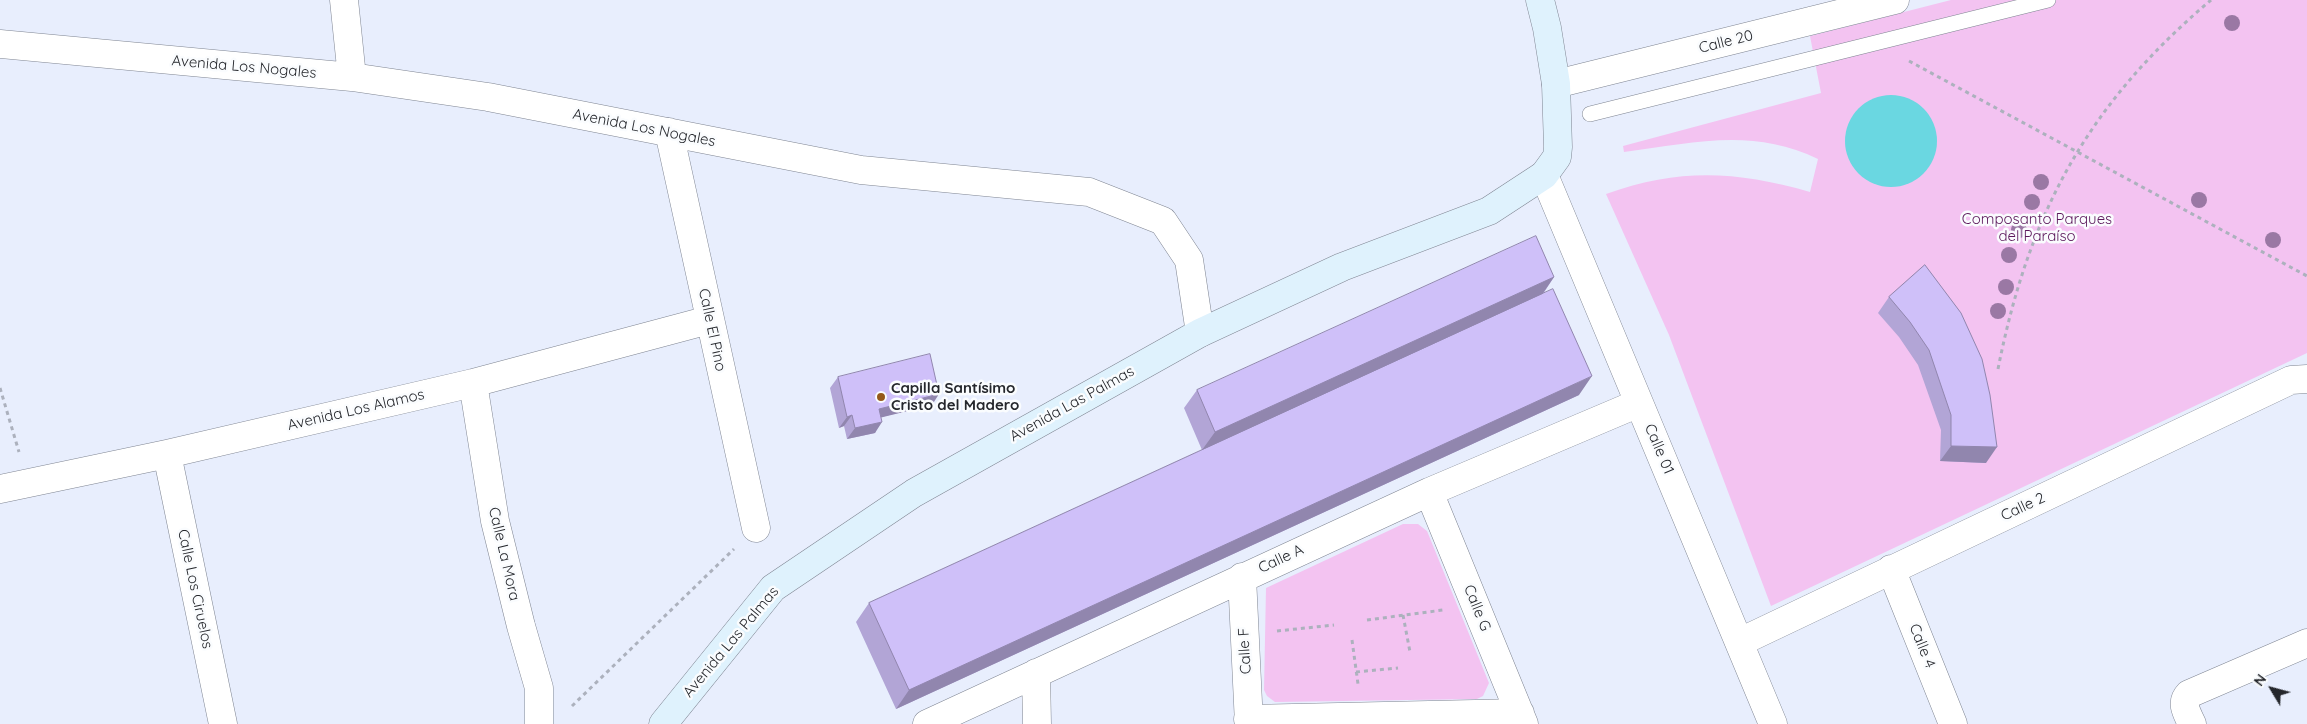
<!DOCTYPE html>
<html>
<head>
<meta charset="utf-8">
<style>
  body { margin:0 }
  #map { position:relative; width:2307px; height:724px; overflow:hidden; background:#e8eefd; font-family:Quicksand,sans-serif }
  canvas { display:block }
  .north { position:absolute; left:2247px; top:664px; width:50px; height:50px; -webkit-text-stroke:4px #fafcfe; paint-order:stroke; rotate:307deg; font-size:14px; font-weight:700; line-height:20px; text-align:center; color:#25272c }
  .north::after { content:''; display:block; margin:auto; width:18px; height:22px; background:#25272c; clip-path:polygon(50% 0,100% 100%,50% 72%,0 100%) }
</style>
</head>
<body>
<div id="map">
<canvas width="2307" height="724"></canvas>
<div class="north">N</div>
</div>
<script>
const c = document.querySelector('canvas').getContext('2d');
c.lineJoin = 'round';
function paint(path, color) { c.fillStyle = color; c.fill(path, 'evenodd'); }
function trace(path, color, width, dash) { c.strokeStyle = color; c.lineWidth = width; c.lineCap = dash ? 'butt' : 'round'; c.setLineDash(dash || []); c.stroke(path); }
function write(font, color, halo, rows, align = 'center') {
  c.font = font + ' Quicksand,sans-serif'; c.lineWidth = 5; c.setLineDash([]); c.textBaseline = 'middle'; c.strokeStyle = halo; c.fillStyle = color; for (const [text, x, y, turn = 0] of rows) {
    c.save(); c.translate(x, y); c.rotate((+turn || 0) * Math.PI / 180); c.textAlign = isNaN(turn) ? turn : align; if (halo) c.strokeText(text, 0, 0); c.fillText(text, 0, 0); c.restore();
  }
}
paint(new Path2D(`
  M 1951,0 L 2307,0 L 2307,353 L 1771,606 L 1669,335 L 1606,194 C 1680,168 1735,171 1810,192 L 1818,159 C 1752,127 1693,143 1624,152 L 1623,146 L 1821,93 L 1810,36 Z
  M 1403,524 L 1418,524 L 1427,531 L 1489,683 L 1483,696 L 1477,699 L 1275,702 L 1267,696 L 1264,690 L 1266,588 Z`), '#f3c3f1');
paint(new Path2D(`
  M1845 141a46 46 0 1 1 92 0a46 46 0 1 1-92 0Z`), '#6ad7e1');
const service = new Path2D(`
  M 1590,114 L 2048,0`);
const minor = new Path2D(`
  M 344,0 L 352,77
  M 0,44 L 352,77 L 488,97 L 861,170 L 1089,192 L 1163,221 L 1189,260 L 1200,333
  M 1556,84 L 1895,0
  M 669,132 L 756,528
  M 1544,175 L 1773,724
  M 473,383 L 495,521 L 521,626 L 539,688 L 539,724
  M 167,454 L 223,724
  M 0,489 L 167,454 L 473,383 L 709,320
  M 1429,492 L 1524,724
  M 1891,569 L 1953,724
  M 1242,577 L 1249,724
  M 1740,642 L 2291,380 L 2307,379
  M 1036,673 L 1037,724
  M 1248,719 L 1520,713
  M 927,724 L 1429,492 L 1639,403
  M 2192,724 C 2187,713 2180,703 2189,694 L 2307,643`);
const secondary = new Path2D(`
  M 663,724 L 773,588 L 914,493 L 1200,333 L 1342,267 L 1489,211 L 1544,175 L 1557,157 L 1558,147 L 1556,84 L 1547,28 L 1540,0`);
trace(service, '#7f8592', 16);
trace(minor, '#7f8592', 29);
trace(secondary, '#7f8592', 29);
trace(new Path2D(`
  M 1909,61 L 2307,276
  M 1998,369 C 2029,212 2088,104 2211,0
  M 0,388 L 19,452
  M 1403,615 L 1410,652
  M 1367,620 L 1443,610
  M 1277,631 L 1334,625
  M 1352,640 L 1358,684
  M 1356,672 L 1398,668
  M 572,706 L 734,549`), '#acb1bd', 3, [4, 4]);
trace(service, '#fff', 15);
trace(minor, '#fff', 28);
trace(secondary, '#dff2fd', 28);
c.fillStyle = '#9a78a4';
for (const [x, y] of [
  [2232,23],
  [2041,182],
  [2199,200],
  [2032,202],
  [2019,230],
  [2273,240],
  [2009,255],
  [2006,287],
  [1998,311]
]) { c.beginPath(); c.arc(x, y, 8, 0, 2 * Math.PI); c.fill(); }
paint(new Path2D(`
  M 1925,265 L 1986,463 L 1940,461 L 1941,430 L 1918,365 L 1899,337 L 1878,313 L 1889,297 Z
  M 1554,277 L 1543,294 L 1579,395 L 896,709 L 856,622 L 869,603 L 1202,450 L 1184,408 L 1197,390 Z
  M 838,377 L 932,405 L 881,417 L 875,433 L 847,439 L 844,426 L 839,428 L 830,388 Z`), '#b2a5d6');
paint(new Path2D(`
  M 1554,277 L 1541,296 L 1202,450 L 1215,432 Z
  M 1592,376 L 1579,395 L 896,709 L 909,690 Z
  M 939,394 L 932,405 L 871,420 L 879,409 Z
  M 852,415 L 844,426 L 839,428 L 847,417 Z
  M 882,422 L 875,433 L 847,439 L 855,428 Z
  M 1951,446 L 1997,447 L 1986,463 L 1940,461 Z`), '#9186ae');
const building = new Path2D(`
  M 1536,236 L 1554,277 L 1215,432 L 1197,390 Z
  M 1925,265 L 1961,313 L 1982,359 L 1990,395 L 1997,447 L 1951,446 L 1951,415 L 1929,350 L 1910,322 L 1889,297 Z
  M 1553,289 L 1592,376 L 909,690 L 869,603 Z
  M 930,354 L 939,394 L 879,409 L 882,422 L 855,428 L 852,415 L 847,417 L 838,377 Z`);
paint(building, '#cfc0f9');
trace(building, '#9186ae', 1);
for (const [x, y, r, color] of [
  [881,397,5,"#95591a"]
]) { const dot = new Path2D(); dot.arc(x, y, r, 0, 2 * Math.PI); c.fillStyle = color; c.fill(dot); trace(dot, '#fafcfe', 2); }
write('15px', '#25272c', '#fafcfe', [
  ["Calle 20",1726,42,-14],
  ["Avenida Los Nogales",244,67,5],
  ["Avenida Los Nogales",644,128,11],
  ["Calle El Pino",712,330,78],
  ["Avenida Las Palmas",1072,404,-29],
  ["Avenida Los Alamos",356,410,-13],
  ["Calle 01",1659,449,67],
  ["Calle 2",2023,507,-25],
  ["Calle La Mora",504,554,77],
  ["Calle A",1281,559,-25],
  ["Calle Los Ciruelos",195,589,78],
  ["Calle G",1477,608,68],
  ["Avenida Las Palmas",731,642,-50],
  ["Calle 4",1922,646,68],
  ["Calle F",1245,651,-93]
]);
write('15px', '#5b175b', '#fafcfe', [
  ["Composanto Parques",2037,219],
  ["del Paraíso",2037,236]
]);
write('bold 15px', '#25272c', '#fafcfe', [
  ["Capilla Santísimo",891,388],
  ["Cristo del Madero",891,405]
], 'left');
</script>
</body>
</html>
